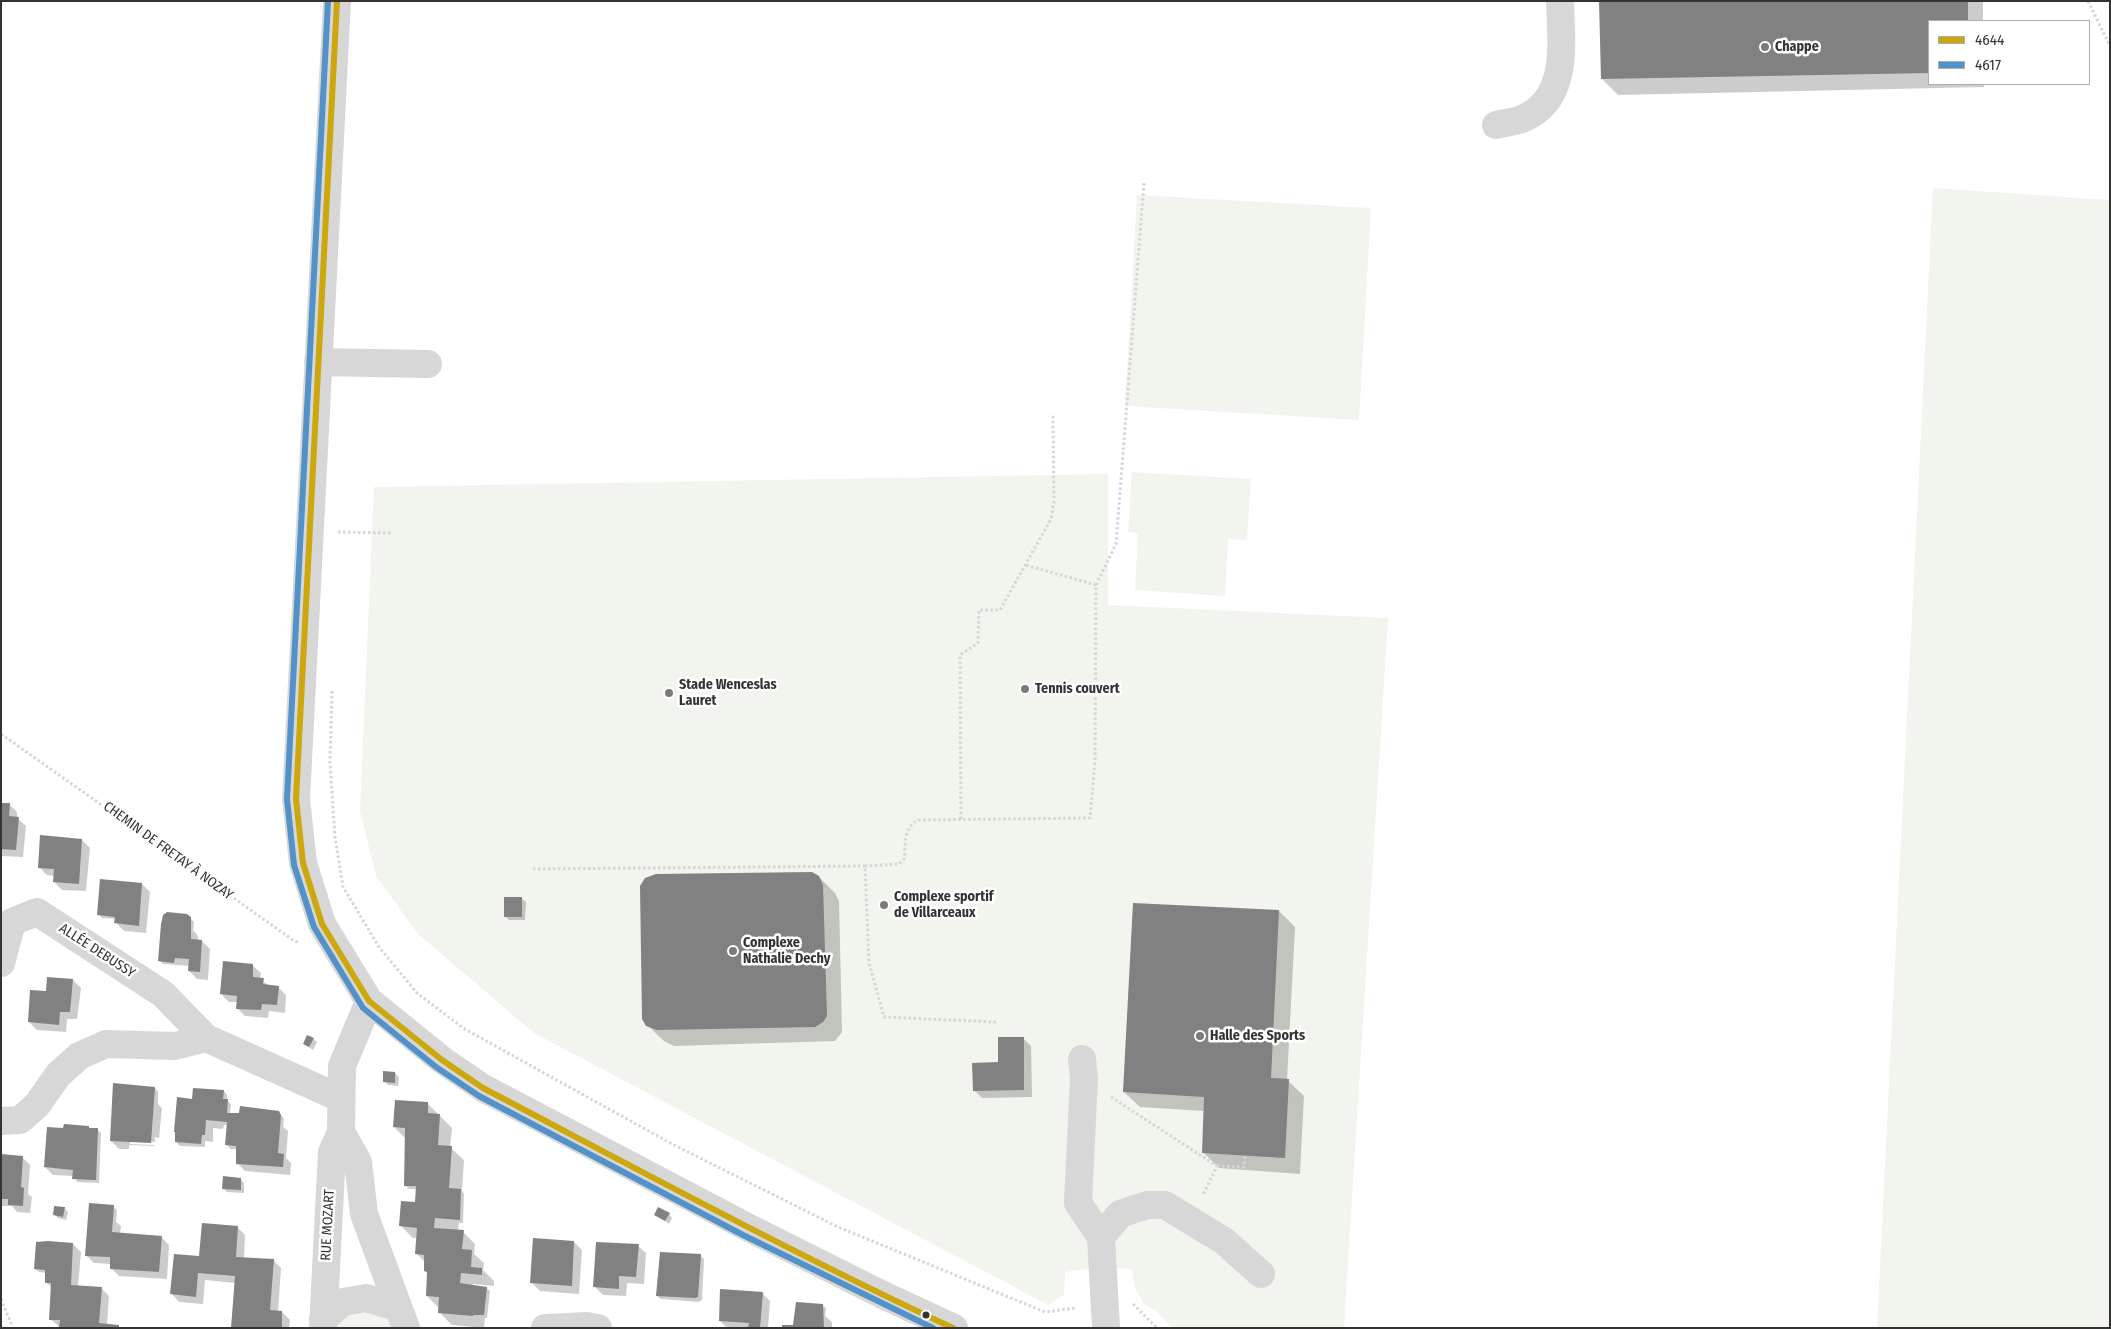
<!DOCTYPE html>
<html>
<head>
<meta charset="utf-8">
<style>
  body { margin:0 }
  #map { position:relative; width:2111px; height:1329px; overflow:hidden; background:#fff; font-family:"Fira Sans Condensed",sans-serif }
  canvas { display:block }
  .frame { position:absolute; inset:0; border:2px solid #333; pointer-events:none }
  .legend { position:absolute; left:1928px; top:20px; width:162px; height:65px; box-sizing:border-box; background:#fff; border:1px solid #adadad; margin:0; padding:6px 9px; list-style:none; font-size:15px; color:#333 }
  .legend li { display:flex; align-items:center; gap:10px; height:25px }
  .legend b { width:25px; border:1px solid #adadad }
</style>
</head>
<body>
<div id="map">
<canvas width="2111" height="1329"></canvas>
<div class="frame"></div>
<ul class="legend">
<li><b style="height:6px;background:#cca70d"></b>4644</li>
<li><b style="height:6px;background:#5292c9"></b>4617</li>
</ul>
</div>
<script>
const c = document.querySelector('canvas').getContext('2d');
c.lineJoin = 'round';
function paint(path, color) { c.fillStyle = color; c.fill(path, 'evenodd'); }
function trace(path, color, width, dash) { c.strokeStyle = color; c.lineWidth = width; c.lineCap = dash ? 'butt' : 'round'; c.setLineDash(dash || []); c.stroke(path); }
function write(font, color, halo, rows, align = 'center') {
  c.font = font + ' "Fira Sans Condensed",sans-serif'; c.lineWidth = 5; c.setLineDash([]); c.textBaseline = 'middle'; c.strokeStyle = halo; c.fillStyle = color; for (const [text, x, y, turn = 0] of rows) {
    c.save(); c.translate(x, y); c.rotate((+turn || 0) * Math.PI / 180); c.textAlign = isNaN(turn) ? turn : align; if (halo) c.strokeText(text, 0, 0); c.fillText(text, 0, 0); c.restore();
  }
}
paint(new Path2D(`
  M 1933,188 L 2110,200 L 2110,1328 L 1877,1328 Z
  M 1137,195 L 1371,208 L 1359,420 L 1125,406 Z
  M 1132,472 L 1251,479 L 1247,540 L 1228,539 L 1225,596 L 1135,590 L 1138,534 L 1128,532 Z
  M 1108,474 L 1108,605 L 1388,618 L 1344,1328 L 1172,1328 L 1156,1311 L 1144,1304 L 1134,1286 L 1132,1269 L 1103,1267 L 1065,1272 L 1064,1295 L 1048,1305 L 534,1033 L 418,934 L 376,876 L 360,811 L 374,487 Z
  M 382,1310 L 394,1328 L 334,1328 L 345,1313 Z`), '#f1f5ed');
paint(new Path2D(`
  M 1601,1 L 1983,1 L 1983,21 L 1930,21 L 1930,84 L 1984,84 L 1984,87 L 1618,95 L 1602,79 Z
  M 1,804 L 9,804 L 17,812 L 17,818 L 26,826 L 23,857 L 1,856 Z
  M 82,840 L 90,848 L 86,891 L 62,890 L 54,882 L 55,876 L 47,875 L 39,867 Z
  M 819,877 L 835,893 L 839,901 L 842,1032 L 835,1041 L 674,1046 L 664,1041 L 647,1025 Z
  M 142,884 L 150,892 L 146,933 L 124,931 L 116,923 L 116,919 L 102,918 L 99,914 Z
  M 522,899 L 526,902 L 525,920 L 509,920 L 505,916 Z
  M 1279,911 L 1295,927 L 1287,1080 L 1304,1096 L 1300,1174 L 1219,1168 L 1203,1152 L 1204,1111 L 1140,1107 L 1124,1092 Z
  M 187,915 L 194,922 L 193,930 L 198,936 L 198,941 L 202,941 L 210,949 L 208,980 L 197,979 L 189,971 L 190,966 L 163,964 L 160,961 Z
  M 253,966 L 261,973 L 260,979 L 269,986 L 278,987 L 286,995 L 285,1013 L 269,1011 L 268,1018 L 245,1016 L 237,1008 L 238,1002 L 229,1002 L 221,994 Z
  M 48,978 L 73,980 L 81,988 L 77,1019 L 67,1019 L 66,1032 L 37,1030 L 29,1022 L 47,992 Z
  M 1023,1038 L 1031,1046 L 1032,1097 L 982,1098 L 974,1090 Z
  M 313,1039 L 317,1042 L 313,1050 L 304,1044 Z
  M 395,1073 L 399,1077 L 398,1086 L 388,1085 L 384,1081 Z
  M 114,1084 L 155,1088 L 158,1092 L 158,1104 L 162,1108 L 159,1138 L 155,1137 L 155,1142 L 130,1141 L 130,1144 L 154,1145 L 154,1146 L 129,1145 L 129,1149 L 119,1149 L 111,1141 Z
  M 224,1091 L 227,1095 L 227,1100 L 231,1104 L 230,1114 L 278,1112 L 282,1116 L 284,1119 L 283,1127 L 288,1131 L 286,1158 L 291,1163 L 290,1175 L 245,1171 L 237,1163 L 238,1149 L 230,1149 L 227,1145 L 228,1125 L 224,1125 L 223,1129 L 213,1128 L 213,1142 L 205,1141 L 205,1147 L 180,1146 L 176,1142 L 193,1102 Z
  M 427,1103 L 452,1128 L 450,1147 L 464,1160 L 462,1191 L 464,1194 L 463,1223 L 459,1223 L 458,1231 L 463,1232 L 475,1244 L 474,1254 L 484,1263 L 483,1270 L 494,1281 L 494,1286 L 473,1284 L 472,1287 L 486,1288 L 490,1291 L 487,1318 L 485,1318 L 484,1328 L 452,1325 L 440,1313 L 439,1308 L 427,1296 L 428,1274 L 425,1271 L 425,1262 L 416,1253 L 417,1238 L 413,1238 L 401,1226 L 416,1204 L 417,1189 L 409,1189 L 405,1185 L 405,1138 L 394,1127 Z
  M 89,1127 L 91,1130 L 98,1130 L 101,1133 L 99,1183 L 77,1182 L 74,1176 L 53,1175 L 45,1167 L 63,1129 Z
  M 1,1155 L 22,1157 L 30,1165 L 28,1194 L 32,1197 L 30,1213 L 17,1212 L 12,1206 L 1,1206 Z
  M 241,1180 L 244,1183 L 244,1193 L 227,1192 L 223,1188 Z
  M 113,1206 L 117,1210 L 116,1222 L 121,1226 L 120,1234 L 161,1237 L 169,1245 L 167,1279 L 119,1276 L 111,1268 L 111,1264 L 94,1263 L 86,1255 Z
  M 64,1208 L 68,1212 L 66,1220 L 58,1218 L 54,1214 Z
  M 656,1214 L 669,1214 L 672,1218 L 669,1224 Z
  M 237,1227 L 245,1235 L 244,1259 L 273,1260 L 281,1268 L 278,1312 L 282,1312 L 290,1320 L 289,1328 L 232,1328 L 236,1283 L 205,1280 L 203,1304 L 179,1302 L 172,1294 L 200,1257 Z
  M 574,1242 L 582,1250 L 579,1294 L 540,1291 L 532,1283 Z
  M 73,1244 L 81,1252 L 78,1286 L 101,1288 L 109,1296 L 107,1325 L 120,1328 L 61,1328 L 50,1319 L 52,1288 L 46,1282 L 47,1273 L 39,1272 L 35,1269 Z
  M 638,1246 L 646,1253 L 644,1284 L 627,1283 L 626,1296 L 603,1295 L 595,1287 Z
  M 701,1256 L 704,1259 L 702,1300 L 699,1302 L 661,1299 L 657,1296 Z
  M 762,1293 L 770,1301 L 768,1328 L 727,1328 L 720,1321 Z
  M 822,1305 L 826,1308 L 825,1316 L 832,1322 L 832,1328 L 783,1328 L 794,1326 Z`), '#0003');
paint(new Path2D(`
  M 1599,1 L 1968,1 L 1968,21 L 1930,21 L 1930,73 L 1601,79 Z
  M 1,803 L 10,803 L 9,816 L 19,817 L 16,850 L 1,849 Z
  M 40,835 L 82,839 L 79,884 L 53,882 L 54,869 L 38,868 Z
  M 812,872 L 819,876 L 823,885 L 827,1016 L 823,1022 L 815,1027 L 657,1030 L 646,1026 L 642,1019 L 640,886 L 645,878 L 656,874 Z
  M 100,879 L 142,883 L 139,926 L 114,923 L 115,917 L 97,915 Z
  M 504,897 L 522,897 L 522,917 L 504,917 Z
  M 1133,903 L 1279,910 L 1271,1078 L 1289,1079 L 1285,1158 L 1202,1153 L 1204,1097 L 1123,1092 Z
  M 167,912 L 187,914 L 191,917 L 191,939 L 202,940 L 200,972 L 188,971 L 189,959 L 175,958 L 174,963 L 158,961 L 161,924 L 163,915 Z
  M 223,961 L 253,964 L 253,977 L 264,978 L 263,984 L 279,986 L 277,1005 L 262,1004 L 261,1010 L 236,1009 L 237,996 L 220,994 Z
  M 47,977 L 73,979 L 70,1012 L 60,1012 L 59,1025 L 28,1022 L 30,990 L 46,991 Z
  M 307,1035 L 314,1038 L 309,1047 L 303,1044 Z
  M 998,1037 L 1024,1037 L 1024,1090 L 973,1091 L 972,1063 L 998,1062 Z
  M 383,1071 L 395,1072 L 395,1083 L 383,1082 Z
  M 113,1083 L 155,1087 L 151,1143 L 110,1141 Z
  M 193,1088 L 224,1090 L 223,1099 L 228,1099 L 227,1113 L 239,1113 L 240,1106 L 279,1111 L 281,1115 L 278,1153 L 284,1154 L 283,1167 L 236,1164 L 236,1146 L 225,1145 L 227,1122 L 206,1120 L 205,1135 L 202,1135 L 201,1144 L 175,1142 L 175,1132 L 174,1132 L 177,1097 L 192,1099 Z
  M 395,1100 L 428,1102 L 428,1113 L 440,1114 L 438,1145 L 452,1146 L 449,1188 L 461,1189 L 460,1220 L 435,1218 L 434,1228 L 464,1230 L 462,1249 L 472,1250 L 471,1267 L 482,1268 L 482,1275 L 461,1273 L 460,1283 L 487,1287 L 484,1315 L 473,1315 L 473,1316 L 438,1313 L 439,1297 L 426,1296 L 427,1272 L 424,1271 L 424,1255 L 415,1254 L 417,1228 L 399,1226 L 401,1201 L 415,1202 L 416,1186 L 404,1186 L 405,1128 L 393,1127 Z
  M 64,1124 L 89,1126 L 89,1128 L 98,1128 L 96,1180 L 72,1179 L 73,1170 L 44,1167 L 47,1127 L 63,1128 Z
  M 1,1154 L 23,1156 L 21,1187 L 24,1188 L 23,1206 L 8,1205 L 8,1199 L 1,1199 Z
  M 223,1176 L 241,1178 L 241,1190 L 222,1189 Z
  M 89,1203 L 114,1205 L 112,1232 L 162,1236 L 159,1272 L 110,1269 L 110,1257 L 85,1256 Z
  M 54,1206 L 65,1207 L 63,1217 L 53,1215 Z
  M 658,1207 L 670,1213 L 665,1221 L 654,1215 Z
  M 202,1223 L 238,1226 L 236,1257 L 274,1259 L 270,1310 L 282,1311 L 282,1328 L 231,1328 L 235,1276 L 198,1273 L 196,1297 L 170,1294 L 174,1254 L 199,1256 Z
  M 533,1238 L 574,1241 L 572,1286 L 530,1283 Z
  M 48,1241 L 73,1243 L 71,1285 L 102,1287 L 99,1323 L 119,1325 L 119,1328 L 59,1328 L 60,1320 L 49,1320 L 51,1283 L 45,1283 L 45,1270 L 34,1269 L 36,1242 Z
  M 596,1242 L 639,1244 L 636,1277 L 619,1276 L 619,1289 L 593,1287 Z
  M 660,1252 L 701,1254 L 698,1297 L 695,1298 L 656,1296 Z
  M 720,1289 L 763,1292 L 760,1328 L 748,1328 L 749,1323 L 719,1321 Z
  M 796,1302 L 823,1304 L 824,1328 L 782,1328 L 782,1325 L 793,1325 Z`), '#818181');
trace(new Path2D(`
  M 2088,1 L 2110,46
  M 338,532 L 391,533
  M 1096,585 L 1116,544 L 1144,183
  M 332,691 L 330,762 L 335,837 L 343,887 L 379,947 L 417,993 L 463,1028 L 672,1144 L 838,1227 L 1045,1312 L 1076,1308
  M 1,734 L 293,940 L 300,943
  M 961,819 L 960,655 L 978,643 L 979,610 L 1000,610 L 1051,519 L 1054,502 L 1053,414
  M 533,869 L 865,866
  M 996,1022 L 884,1017 L 869,963 L 865,866 L 899,864 L 904,859 C 906,845 903,826 919,820 L 1090,818 L 1095,761 L 1096,585 L 1025,565
  M 1111,1097 L 1217,1166 L 1203,1195
  M 1217,1166 L 1244,1167 L 1245,1156
  M 1,1299 L 13,1328
  M 1133,1304 L 1157,1328`), '#d6d6d6', 3, [2.5, 2.5]);
trace(new Path2D(`
  M 337,1 L 296,799 L 303,863 L 322,924 L 369,1001 L 442,1060 L 483,1088 L 747,1227 L 885,1296 L 954,1328
  M 1496,125 C 1504,123 1514,122 1522,119 C 1570,99 1561,43 1560,1
  M 318,362 L 428,364
  M 1,963 L 12,922 L 37,912 L 163,994 L 206,1038 L 340,1098
  M 1082,1059 L 1084,1078 L 1078,1203 L 1101,1237
  M 1,1121 L 20,1120 L 37,1105 L 58,1075 L 79,1056 L 106,1044 L 175,1046 L 206,1038
  M 341,1132 L 358,1162 L 364,1214 L 406,1328
  M 323,1319 L 343,1302 L 366,1298 L 397,1307
  M 323,1328 L 332,1152 L 341,1132 L 342,1066 L 369,1001
  M 545,1328 L 587,1326 L 598,1328
  M 1106,1328 L 1101,1237 L 1120,1214 L 1147,1205 L 1165,1205 L 1224,1241 L 1261,1274`), '#d7d7d7', 28);
trace(new Path2D(`
  M 337,1 L 296,799 L 303,863 L 322,924 L 369,1001 L 442,1060 L 483,1088 C 639,1170 794,1254 953,1328`), '#cca70d', 6);
trace(new Path2D(`
  M 328,1 L 287,799 L 294,865 L 314,927 L 363,1008 L 436,1067 L 479,1096 L 743,1235 L 933,1328`), '#5292c9', 6);
for (const [x, y, r, color] of [
  [1765,47,5,"#7a7a7a"],
  [1025,689,5,"#7a7a7a"],
  [669,693,5,"#7a7a7a"],
  [884,905,5,"#7a7a7a"],
  [733,951,5,"#7a7a7a"],
  [1200,1036,5,"#7a7a7a"],
  [926,1315,4.5,"#333"]
]) { const dot = new Path2D(); dot.arc(x, y, r, 0, 2 * Math.PI); c.fillStyle = color; c.fill(dot); trace(dot, '#fff', 2); }
write('bold 14px', '#333', '#fff', [
  ["Chappe",1775,47],
  ["Stade Wenceslas",679,685],
  ["Lauret",679,701],
  ["Tennis couvert",1035,689],
  ["Complexe sportif",894,897],
  ["de Villarceaux",894,913],
  ["Complexe",743,943],
  ["Nathalie Dechy",743,959],
  ["Halle des Sports",1210,1036]
], 'left');
write('14px', '#333', '#fff', [
  ["CHEMIN DE FRETAY À NOZAY",168,851,36],
  ["ALLÉE DEBUSSY",97,951,33],
  ["RUE MOZART",328,1225,-87]
]);
</script>
</body>
</html>
